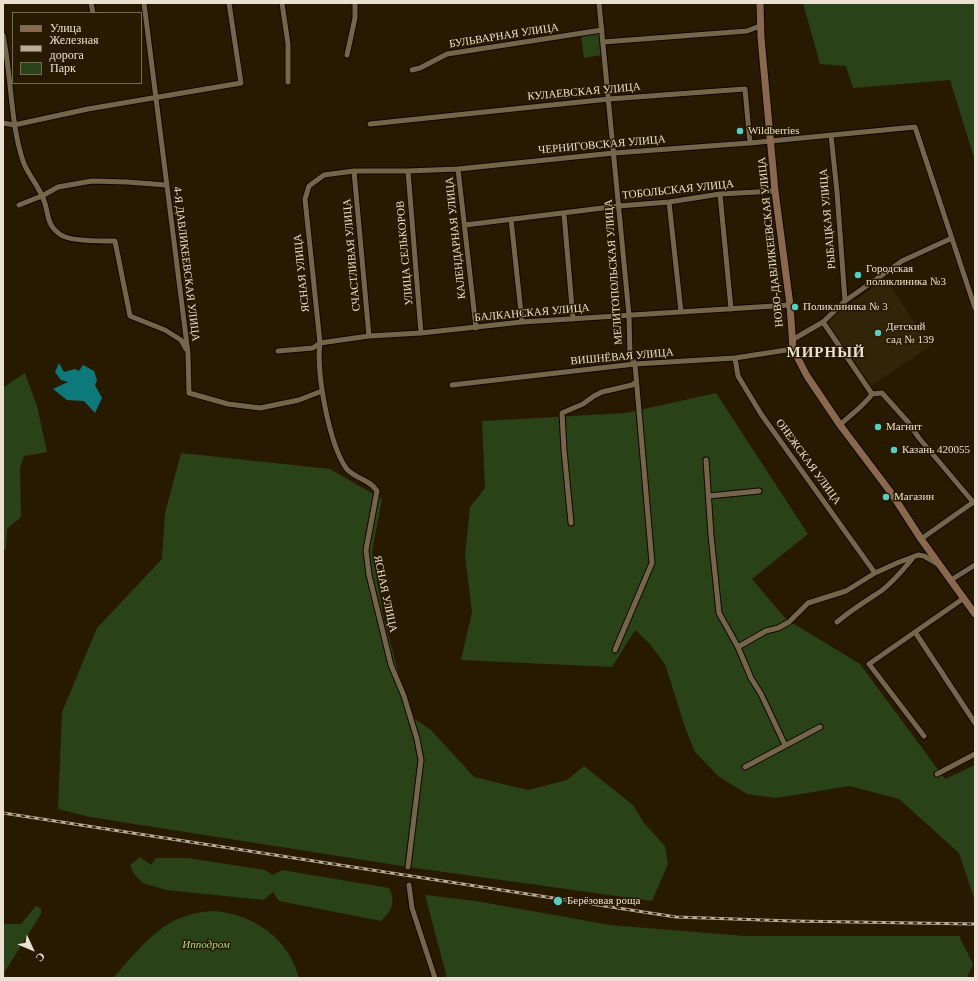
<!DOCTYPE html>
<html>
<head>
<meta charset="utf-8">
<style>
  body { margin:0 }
  #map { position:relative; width:978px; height:981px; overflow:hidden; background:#281a00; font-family:Georgia,serif }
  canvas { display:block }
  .frame { position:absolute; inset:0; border:4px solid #ebe1d1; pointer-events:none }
  .legend { position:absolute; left:12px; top:12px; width:130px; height:72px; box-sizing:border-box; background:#281a00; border:1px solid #766a54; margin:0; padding:5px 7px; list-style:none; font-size:12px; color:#ebe1d1 }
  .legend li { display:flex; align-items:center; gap:8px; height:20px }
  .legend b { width:20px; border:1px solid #766a54 }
  .north { position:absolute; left:12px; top:929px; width:40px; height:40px; -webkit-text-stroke:3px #281a00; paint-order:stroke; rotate:134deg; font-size:11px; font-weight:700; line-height:16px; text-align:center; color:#ebe1d1 }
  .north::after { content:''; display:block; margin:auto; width:14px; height:18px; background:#ebe1d1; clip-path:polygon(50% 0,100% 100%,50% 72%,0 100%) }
</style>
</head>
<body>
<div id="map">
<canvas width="978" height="981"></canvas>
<div class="frame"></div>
<ul class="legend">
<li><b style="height:5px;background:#8a684e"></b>Улица</li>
<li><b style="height:5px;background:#b8ad9a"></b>Железная дорога</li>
<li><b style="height:11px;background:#2a4217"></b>Парк</li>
</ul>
<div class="north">С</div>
</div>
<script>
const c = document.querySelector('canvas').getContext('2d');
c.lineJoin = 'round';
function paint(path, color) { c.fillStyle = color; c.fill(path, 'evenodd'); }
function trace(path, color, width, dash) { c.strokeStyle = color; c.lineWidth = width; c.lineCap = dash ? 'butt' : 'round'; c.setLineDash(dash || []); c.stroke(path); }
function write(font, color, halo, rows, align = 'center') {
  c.font = font + ' Georgia,serif'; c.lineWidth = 3; c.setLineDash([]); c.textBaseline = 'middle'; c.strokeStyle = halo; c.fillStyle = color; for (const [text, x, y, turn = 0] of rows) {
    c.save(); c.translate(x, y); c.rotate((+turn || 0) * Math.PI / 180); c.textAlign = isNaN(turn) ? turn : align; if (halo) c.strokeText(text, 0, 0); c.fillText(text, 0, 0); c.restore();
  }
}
paint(new Path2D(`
  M 886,279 L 930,346 L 871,386 L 826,320 Z`), '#322409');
paint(new Path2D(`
  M 803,3 L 975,3 L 975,161 L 950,80 L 853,88 L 846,66 L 820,64 Z
  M 599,33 L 602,55 L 584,58 L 581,35 Z
  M 25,373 L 37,406 L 47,452 L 24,456 L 20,468 L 21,517 L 7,529 L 6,548 L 3,552 L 3,389 L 4,387 Z
  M 716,393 L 808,534 L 752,579 L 786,619 L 860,664 L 945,779 L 975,765 L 975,901 L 959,853 L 899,799 L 850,786 L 776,798 L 747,794 L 718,776 L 695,752 L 685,727 L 665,664 L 649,643 L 635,630 L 612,667 L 461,660 L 472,612 L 465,555 L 470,507 L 485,488 L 482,421 L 626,413 Z
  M 181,453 L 330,469 L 382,499 L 372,552 L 384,619 L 410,716 L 431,730 L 474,777 L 528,790 L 567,780 L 584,766 L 633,805 L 644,823 L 665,846 L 668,864 L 652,901 L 408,867 L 90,817 L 58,809 L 62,712 L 97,628 L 162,559 L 165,513 Z
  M 140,857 L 151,865 L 156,858 L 188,858 L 265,870 L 272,875 L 282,870 L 389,888 C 396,902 392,911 381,921 L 279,901 L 273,892 L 264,900 L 166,890 L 143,883 L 134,874 L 130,865 Z
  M 425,895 L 476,901 L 610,925 L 745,936 L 959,936 L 973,964 L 967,978 L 447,978 Z
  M 36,906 L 41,908 L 41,914 L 4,973 L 5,978 L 3,978 L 3,924 L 21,924 Z
  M 214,911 C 254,914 289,939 299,978 L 113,978 C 144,944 164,913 214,911 Z`), '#2a4217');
paint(new Path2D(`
  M 59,363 L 64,372 L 75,369 L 79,371 L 83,365 L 94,371 L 97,380 L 95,385 L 102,398 L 95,413 L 84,401 L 67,400 L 53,389 L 68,382 L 61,380 L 55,372 Z`), '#0e797b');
const street = new Path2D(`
  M 91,3 L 93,13
  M 144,3 L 188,353 L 189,393 L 228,404 L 260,408 L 299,400 L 322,391
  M 282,3 L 288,44 L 288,82
  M 599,3 L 629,315 L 630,356 L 635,364 L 652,563 L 615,650
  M 3,35 C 5,46 7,57 8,68 C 12,99 13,131 23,161 C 27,173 37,184 42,196 C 50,211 44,224 61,235 C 72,242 103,241 115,241 L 130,316 L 165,330 L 181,340 L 186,349
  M 603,42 L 747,31 L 760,26
  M 347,55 L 355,18 L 355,3
  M 412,70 L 420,68 L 447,54 L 602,30
  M 3,123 L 14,125 L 88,109 L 241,83 L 229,3
  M 370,124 L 609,99 L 745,89 L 750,143
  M 831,135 L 837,192 L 845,301
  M 458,169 L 476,328
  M 354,171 L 369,336
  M 408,171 L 421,333
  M 720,194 L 731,309
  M 669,202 L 681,312
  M 19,205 L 42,196 L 58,187 L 92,181 L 127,182 L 166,185
  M 564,214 L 573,319
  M 511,219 L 522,322
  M 465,225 L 619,206 L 669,202 L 720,194 L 775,191
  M 823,322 L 872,394 L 882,393 L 908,422 L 919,438 L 973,502
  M 792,340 L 823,322 L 845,301 L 902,261 L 952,238
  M 278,351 L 313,348 L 320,343 L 369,336 L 421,333 L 522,322 L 790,305
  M 735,358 L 738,376 L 761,414 L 875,573
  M 452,385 L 635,364 L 735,358 L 793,349
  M 840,425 C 850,415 865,405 872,394
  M 706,460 L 711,535 L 719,613 L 738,647 L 751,678 L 761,694 L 785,745
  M 709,496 L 759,491
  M 571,523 L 564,450 L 562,413 L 583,404 L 594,396 L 602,392 L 632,385 L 636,382
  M 921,539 L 975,501
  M 951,580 L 975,565
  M 837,622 C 851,610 866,601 881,591 C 893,582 903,570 912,559
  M 915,632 L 975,723
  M 738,647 L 766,631 L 778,628 L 789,622 L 808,603 L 846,591 L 875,573 L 897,563 L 918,555 L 924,556 L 936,563
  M 924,736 L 869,664 L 964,598
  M 745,767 L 820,727
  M 937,774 L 975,754
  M 408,867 L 421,760 L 417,739 L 404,696 L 391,665 L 369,575 L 366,550 L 377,491 C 370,479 353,478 346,468 C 329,443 316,373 320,343 L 305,199 L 309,186 L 324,175 L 354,171 L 408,171 L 458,169 L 614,153 L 750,143 L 915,127 L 975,308
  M 409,885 L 412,908 L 435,978`);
const secondary = new Path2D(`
  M 760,3 L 761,38 L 775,191 L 790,305 L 793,349 L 807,376 L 840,425 L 892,494 L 921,539 L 975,614`);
trace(street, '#100500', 7);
trace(secondary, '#100500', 9);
trace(street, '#766649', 5);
trace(secondary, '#8a684e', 7);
const rail = new Path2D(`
  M 3,813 L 676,917 L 792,921 L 975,924`);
trace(rail, '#b8ad9a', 3);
trace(rail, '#281a00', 1.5, [4.5]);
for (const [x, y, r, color] of [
  [740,131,4,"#55cec6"],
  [858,275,4,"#55cec6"],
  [795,307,4,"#55cec6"],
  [878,333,4,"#55cec6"],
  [878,427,4,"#55cec6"],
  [894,450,4,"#55cec6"],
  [886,497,4,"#55cec6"],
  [558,901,5,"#55cec6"]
]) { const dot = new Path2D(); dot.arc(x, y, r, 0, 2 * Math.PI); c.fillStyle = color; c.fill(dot); trace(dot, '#281a00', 1.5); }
write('11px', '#ebe1d1', '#281a00', [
  ["БУЛЬВАРНАЯ УЛИЦА",504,36,-9],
  ["КУЛАЕВСКАЯ УЛИЦА",584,92,-5],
  ["ЧЕРНИГОВСКАЯ УЛИЦА",602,145,-5],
  ["ТОБОЛЬСКАЯ УЛИЦА",678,190,-6],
  ["РЫБАЦКАЯ УЛИЦА",828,219,-95],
  ["КАЛЕНДАРНАЯ УЛИЦА",456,238,-96],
  ["НОВО-ДАВЛИКЕЕВСКАЯ УЛИЦА",771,242,-96],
  ["УЛИЦА СЕЛЬКОРОВ",405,253,-95],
  ["СЧАСТЛИВАЯ УЛИЦА",352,255,-95],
  ["4-Я ДАВЛИКЕЕВСКАЯ УЛИЦА",186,264,83],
  ["МЕЛИТОПОЛЬСКАЯ УЛИЦА",614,272,-94],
  ["ЯСНАЯ УЛИЦА",302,273,-96],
  ["БАЛКАНСКАЯ УЛИЦА",532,313,-5],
  ["ВИШНЁВАЯ УЛИЦА",622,357,-5],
  ["ОНЕЖСКАЯ УЛИЦА",808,462,54],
  ["ЯСНАЯ УЛИЦА",385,594,78]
]);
write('11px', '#ebe1d1', '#281a00', [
  ["Wildberries",748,131],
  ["Городская",866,269],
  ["поликлиника №3",866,282],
  ["Поликлиника № 3",803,307],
  ["Детский",886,327],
  ["сад № 139",886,340],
  ["Магнит",886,427],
  ["Казань 420055",902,450],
  ["Магазин",894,497],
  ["Берёзовая роща",567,901]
], 'left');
write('italic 11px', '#a5dc7c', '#281a00', [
  ["Ипподром",206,945]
]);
c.letterSpacing = '1px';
write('bold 15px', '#ebe1d1', '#281a00', [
  ["МИРНЫЙ",826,353]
]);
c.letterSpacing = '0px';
</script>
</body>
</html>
